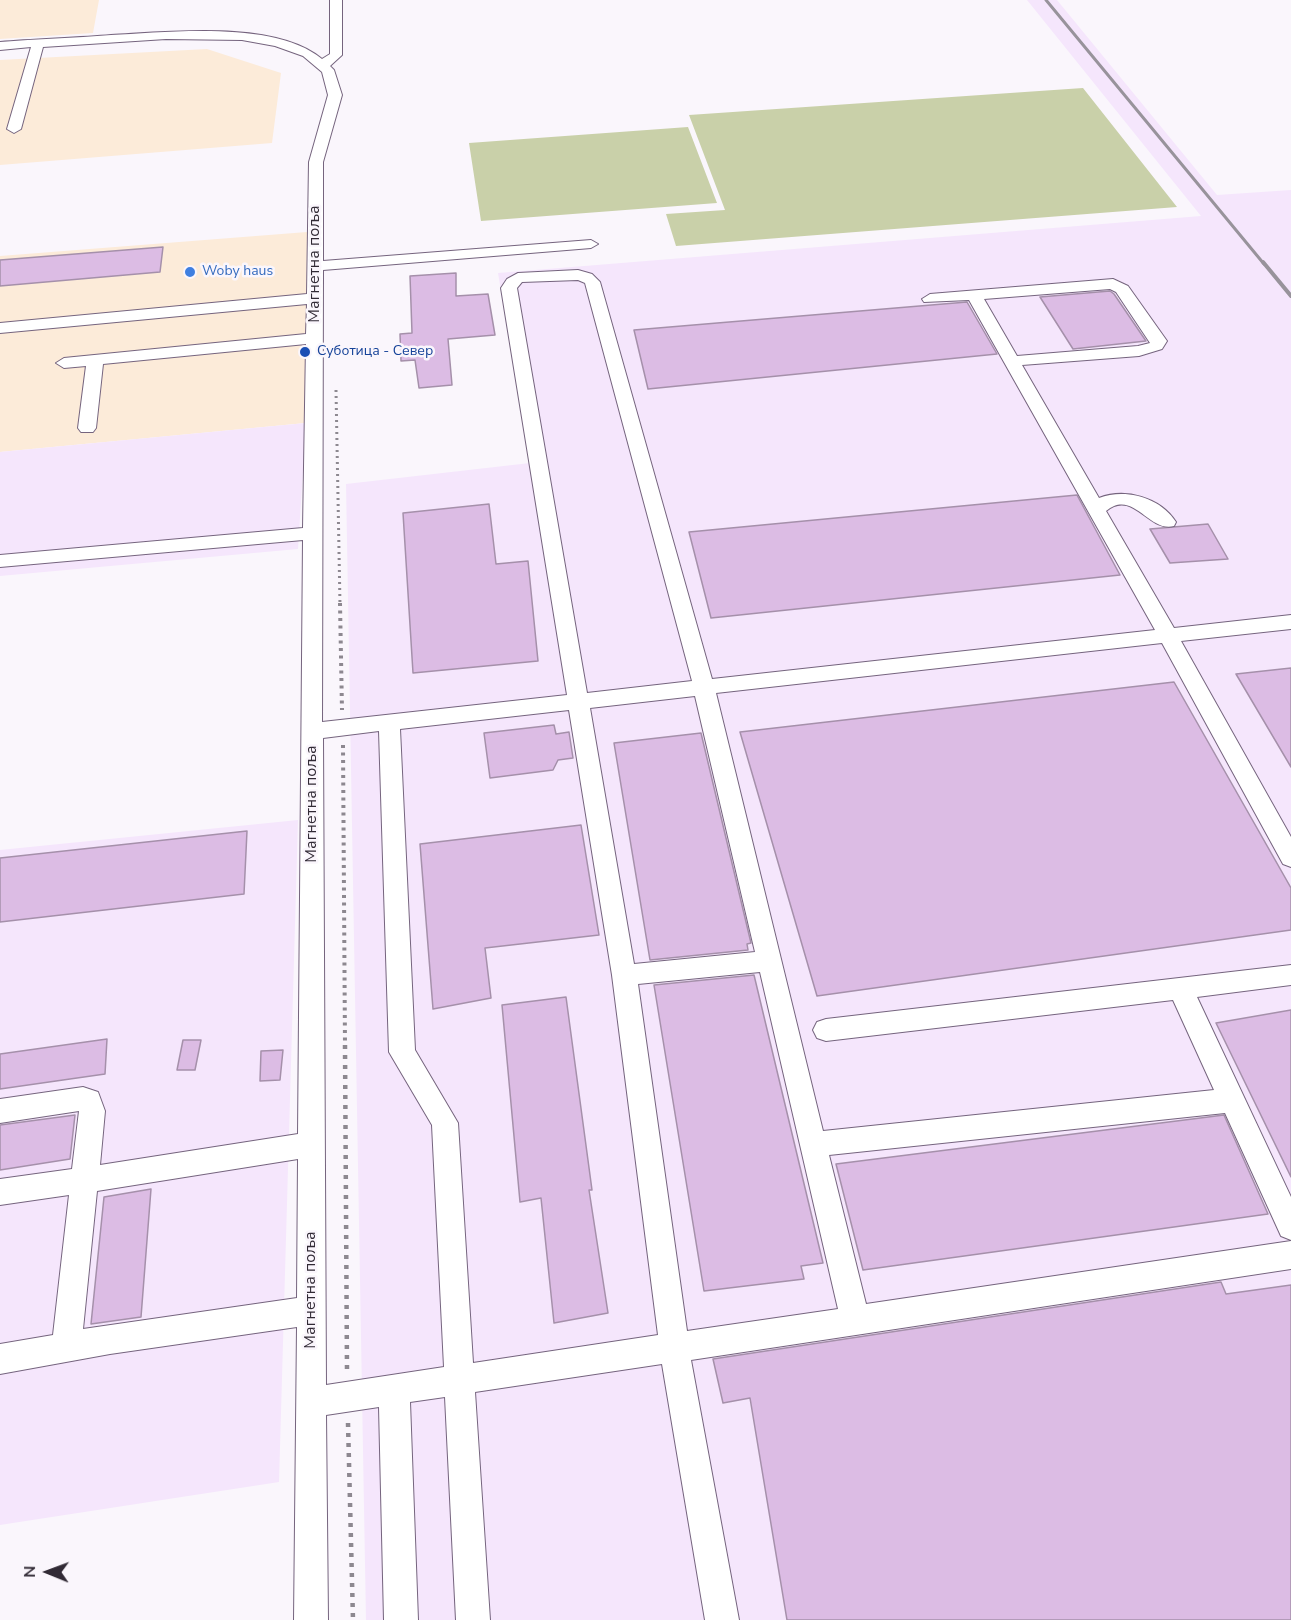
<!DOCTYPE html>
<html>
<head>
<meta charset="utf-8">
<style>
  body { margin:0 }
  #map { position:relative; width:1291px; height:1620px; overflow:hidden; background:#faf6fc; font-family:"Nunito Sans",sans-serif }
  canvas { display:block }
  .north { position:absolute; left:18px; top:1542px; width:60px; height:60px; -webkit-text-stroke:4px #faf6fc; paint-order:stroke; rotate:271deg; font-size:16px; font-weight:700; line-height:24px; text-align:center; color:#312a35 }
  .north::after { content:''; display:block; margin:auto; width:21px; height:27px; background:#312a35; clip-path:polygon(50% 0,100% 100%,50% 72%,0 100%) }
</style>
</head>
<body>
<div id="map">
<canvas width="1291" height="1620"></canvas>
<div class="north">N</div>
</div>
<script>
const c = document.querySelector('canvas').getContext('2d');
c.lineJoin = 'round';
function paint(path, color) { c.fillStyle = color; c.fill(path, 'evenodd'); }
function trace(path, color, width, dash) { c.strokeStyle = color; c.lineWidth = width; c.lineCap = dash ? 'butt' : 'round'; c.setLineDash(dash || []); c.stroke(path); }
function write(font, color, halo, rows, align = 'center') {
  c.font = font + ' "Nunito Sans",sans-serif'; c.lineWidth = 5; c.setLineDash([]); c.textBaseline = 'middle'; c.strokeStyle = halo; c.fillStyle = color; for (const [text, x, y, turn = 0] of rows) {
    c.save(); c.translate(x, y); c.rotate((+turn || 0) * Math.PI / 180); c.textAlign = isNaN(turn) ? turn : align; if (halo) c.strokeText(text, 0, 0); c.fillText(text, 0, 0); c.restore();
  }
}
paint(new Path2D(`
  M 0,0 L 99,0 L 93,33 L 0,39 Z
  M 207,49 L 281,73 L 272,143 L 0,165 L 0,60 Z
  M 307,232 L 306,423 L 0,452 L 0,256 Z`), '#fcebd9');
paint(new Path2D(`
  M 1027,0 L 1057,0 L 1217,195 L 1291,190 L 1291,1620 L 366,1620 L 346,484 L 530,463 L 498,273 L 1201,216 Z
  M 306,423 L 298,549 L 0,576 L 0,452 Z
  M 298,820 L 279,1482 L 0,1525 L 0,850 Z`), '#f5e6fc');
paint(new Path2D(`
  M 1083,88 L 1177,207 L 676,246 L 666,214 L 725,210 L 689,115 Z
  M 688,127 L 717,203 L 481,221 L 469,143 Z`), '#c9d0a9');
const building = new Path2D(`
  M 163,247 L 160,272 L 0,286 L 0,260 Z
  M 456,273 L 456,296 L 488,294 L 495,335 L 448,339 L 452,385 L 419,388 L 415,360 L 401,361 L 400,334 L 412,333 L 410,276 Z
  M 1110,291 L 1114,294 L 1146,341 L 1073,349 L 1040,297 Z
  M 967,302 L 997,354 L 648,389 L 634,330 Z
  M 1077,495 L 1120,575 L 711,618 L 689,532 Z
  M 489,504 L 496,564 L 528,561 L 538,661 L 413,673 L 403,513 Z
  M 1208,524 L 1228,559 L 1170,563 L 1150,529 Z
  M 1291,668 L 1291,767 L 1236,674 Z
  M 1174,682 L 1291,888 L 1291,930 L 817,996 L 740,732 Z
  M 554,725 L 556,734 L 569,732 L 573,758 L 558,760 L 553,770 L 490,778 L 484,733 Z
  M 701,733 L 751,943 L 747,944 L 748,950 L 650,960 L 614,743 Z
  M 581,825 L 599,935 L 485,948 L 491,998 L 433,1009 L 420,844 Z
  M 247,831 L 244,894 L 0,922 L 0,858 Z
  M 754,975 L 823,1263 L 801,1266 L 804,1279 L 704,1291 L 654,985 Z
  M 566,997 L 592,1190 L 589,1190 L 608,1313 L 554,1323 L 541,1198 L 520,1202 L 502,1005 Z
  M 1291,1010 L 1291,1177 L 1216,1023 Z
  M 107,1039 L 105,1074 L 0,1089 L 0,1054 Z
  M 183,1040 L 201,1040 L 195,1070 L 177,1070 Z
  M 283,1050 L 280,1080 L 260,1081 L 261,1051 Z
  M 75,1115 L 70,1159 L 0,1170 L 0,1125 Z
  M 1224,1115 L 1268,1214 L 863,1270 L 836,1164 Z
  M 151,1189 L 141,1317 L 91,1324 L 104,1197 Z
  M 1221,1282 L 1226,1294 L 1291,1285 L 1291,1620 L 787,1620 L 750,1398 L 723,1403 L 713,1359 Z`);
paint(building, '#dcbce4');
trace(building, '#a590aa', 1.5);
const minor = new Path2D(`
  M 330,0 L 342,0 L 342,55 L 330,66 L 334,70 L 342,95 L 323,162 L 323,261 L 591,240 L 598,244 L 591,248 L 323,270 L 322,722 L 567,695 L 501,288 L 507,279 L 518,273 L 578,270 L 592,274 L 600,282 L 712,679 L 1155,630 L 969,300 L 924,302 L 922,299 L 930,294 L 1113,279 L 1128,286 L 1167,341 L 1162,349 L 1139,356 L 1022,365 L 1099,498 C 1125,488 1160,497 1176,522 L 1174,526 C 1149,533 1133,488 1106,511 L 1174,628 L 1291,615 L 1291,629 L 1181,641 L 1291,837 L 1291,867 L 1283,864 L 1162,643 L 716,693 L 823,1131 L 1214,1090 L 1173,1000 L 826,1041 L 817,1038 L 813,1030 L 817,1022 L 826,1019 L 1291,965 L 1291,985 L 1197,997 L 1291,1197 L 1291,1240 L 1281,1236 L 1225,1113 L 829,1155 L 866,1304 L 1291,1241 L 1291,1269 L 691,1360 L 739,1620 L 705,1620 L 662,1364 L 475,1392 L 490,1620 L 456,1620 L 445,1397 L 410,1402 L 418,1620 L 384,1620 L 379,1407 L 326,1415 L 328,1620 L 294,1620 L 297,1327 L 110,1354 L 0,1374 L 0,1344 L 53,1335 L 69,1195 L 0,1205 L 0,1179 L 72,1169 L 79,1111 L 0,1123 L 0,1099 L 83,1087 L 98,1092 L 105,1111 L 100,1165 L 298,1134 L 303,540 L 0,567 L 0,555 L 303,528 L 306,344 L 103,364 L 96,428 L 93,432 L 81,432 L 78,428 L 86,366 L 64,368 L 56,363 L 64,358 L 306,334 L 307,304 L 0,333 L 0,323 L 307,294 L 309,162 L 328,95 L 322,72 L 303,56 L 275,46 L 242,40 L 166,39 L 43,47 L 21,129 L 14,133 L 7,129 L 31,47 L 0,50 L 0,42 C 37,39 74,38 111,35 C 169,32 276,20 322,59 L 330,54 ZM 578,280 L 585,283 L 692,681 L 587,693 L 517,288 L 522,282 ZM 1110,289 L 1116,292 L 1150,343 L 1138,346 L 1017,356 L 984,299 ZM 695,696 L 755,952 L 634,964 L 590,708 ZM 569,710 L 612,975 L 658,1335 L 473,1363 L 458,1123 L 415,1050 L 400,729 ZM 379,731 L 389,1052 L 432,1125 L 444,1367 L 326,1385 L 323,738 ZM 760,972 L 838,1309 L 687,1331 L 638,984 ZM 298,1159 L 297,1298 L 83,1329 L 97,1191 Z`);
trace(minor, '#75647e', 2);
trace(new Path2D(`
  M 336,390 L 340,605`), '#8d8890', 3, [2, 4]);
trace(new Path2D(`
  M 340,603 L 342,710
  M 343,745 L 345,1047`), '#8d8890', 4, [3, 4.5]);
trace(new Path2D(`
  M 345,1045 L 347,1370
  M 348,1423 L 353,1620`), '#8d8890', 4.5, [4, 6]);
paint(minor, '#fff');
trace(new Path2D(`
  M 1046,0 L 1264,264`), '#98939b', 3);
trace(new Path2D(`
  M 1263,262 L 1291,296`), '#98939b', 4);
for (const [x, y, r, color] of [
  [190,272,6,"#3f7fe0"],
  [305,352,6,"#1a4fb4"]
]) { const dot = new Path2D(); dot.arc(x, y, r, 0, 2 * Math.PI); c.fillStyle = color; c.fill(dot); trace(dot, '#faf6fc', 2); }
write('14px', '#366cbe', '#faf6fc', [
  ["Woby haus",202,272]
], 'left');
write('14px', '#164399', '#faf6fc', [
  ["Суботица - Север",317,352]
], 'left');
write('16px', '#312a35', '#faf6fc', [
  ["Магнетна поља",315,264,-90],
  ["Магнетна поља",312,804,-90],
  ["Магнетна поља",311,1290,-90]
]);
</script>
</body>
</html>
